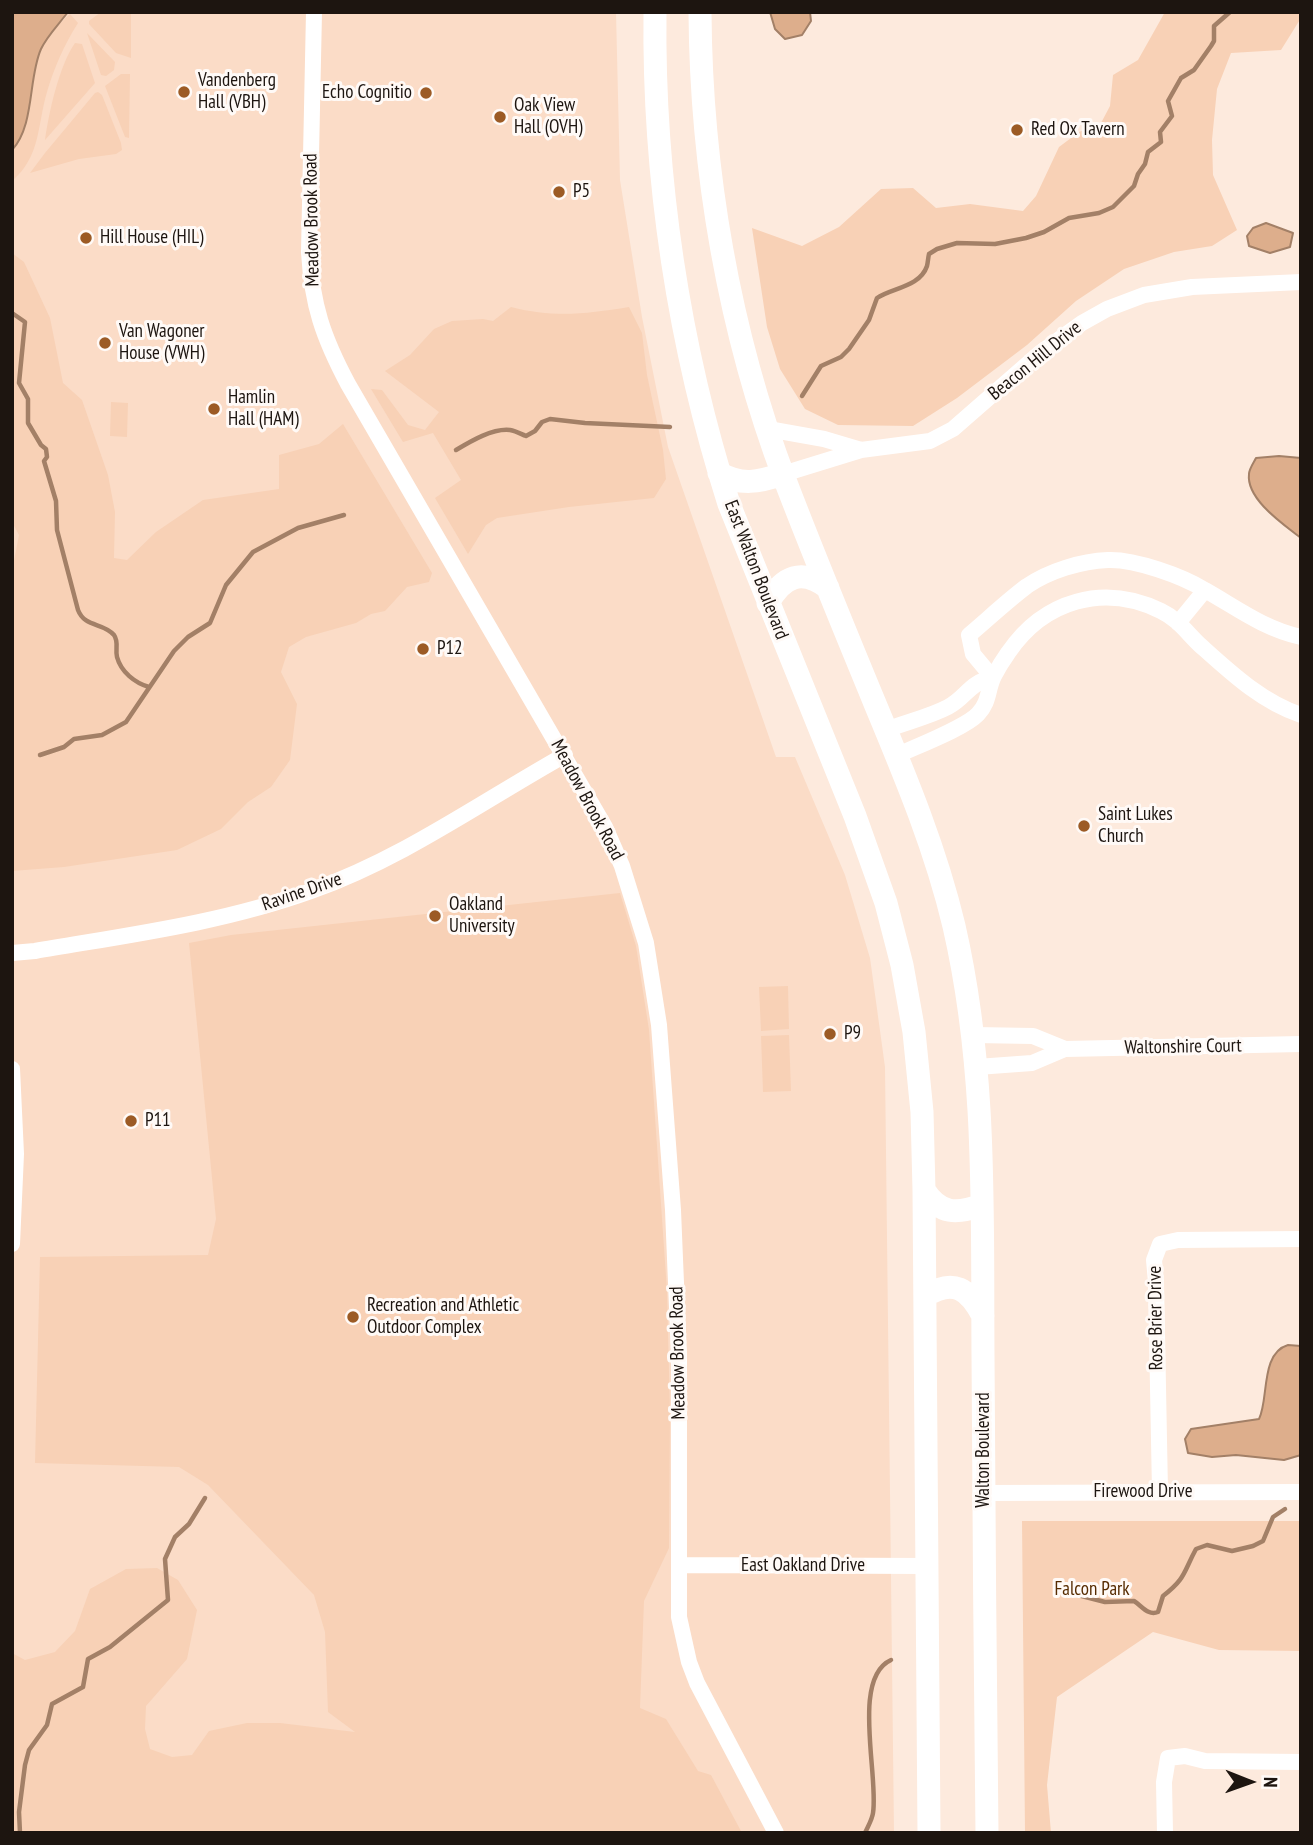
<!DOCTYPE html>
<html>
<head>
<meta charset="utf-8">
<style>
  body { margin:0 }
  #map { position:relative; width:1313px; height:1845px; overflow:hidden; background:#fdeadd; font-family:"PT Sans Narrow",sans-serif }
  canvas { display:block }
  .frame { position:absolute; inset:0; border:14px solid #1d1510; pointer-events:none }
  .north { position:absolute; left:1215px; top:1747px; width:70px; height:70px; -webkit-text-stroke:5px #fffaf7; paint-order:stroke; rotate:91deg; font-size:19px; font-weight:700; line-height:28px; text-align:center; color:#1d1510 }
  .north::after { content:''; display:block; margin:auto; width:24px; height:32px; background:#1d1510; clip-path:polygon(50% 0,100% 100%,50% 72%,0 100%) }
</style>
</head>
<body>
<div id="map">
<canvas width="1313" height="1845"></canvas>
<div class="frame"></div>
<div class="north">N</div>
</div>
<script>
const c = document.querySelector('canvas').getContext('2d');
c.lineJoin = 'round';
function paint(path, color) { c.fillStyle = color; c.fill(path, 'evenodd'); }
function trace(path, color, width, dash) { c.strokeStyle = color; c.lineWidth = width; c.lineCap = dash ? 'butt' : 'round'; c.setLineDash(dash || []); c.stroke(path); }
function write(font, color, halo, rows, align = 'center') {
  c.font = font + ' "PT Sans Narrow",sans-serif'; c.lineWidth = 6; c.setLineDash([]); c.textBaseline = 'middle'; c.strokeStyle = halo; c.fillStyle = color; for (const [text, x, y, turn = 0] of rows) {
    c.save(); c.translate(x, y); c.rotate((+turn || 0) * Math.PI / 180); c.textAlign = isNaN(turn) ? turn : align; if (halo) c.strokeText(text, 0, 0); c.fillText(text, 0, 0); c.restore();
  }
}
paint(new Path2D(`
  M 12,12 L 616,12 L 620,180 L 642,317 L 668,447 L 776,757 L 795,757 L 845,875 L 870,958 L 885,1067 L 894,1833 L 12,1833 Z`), '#fbdcc7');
paint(new Path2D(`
  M 101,12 L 131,12 L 131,58 L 116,53 L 89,24 L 89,21 Z
  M 1165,12 L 1301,12 L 1301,18 L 1281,50 L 1231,53 L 1217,89 L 1212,140 L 1213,175 L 1237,230 L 1212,246 L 1174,252 L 1124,269 L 1076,301 L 1027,345 L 957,398 L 913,426 L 838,425 L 805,409 L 780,369 L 767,327 L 752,228 L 802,246 L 839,227 L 881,189 L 913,188 L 936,208 L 970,204 L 1023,211 L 1036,196 L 1059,147 L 1079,132 L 1101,123 L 1110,106 L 1113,75 L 1138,60 Z
  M 70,14 L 78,23 C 64,45 54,68 47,92 C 37,126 41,156 12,181 L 12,150 C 35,125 28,78 41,49 C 47,36 60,23 70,14 Z
  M 87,33 L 115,62 L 114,70 L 106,76 L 101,75 Z
  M 75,43 L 82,44 L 95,83 L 45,140 C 49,112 59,66 75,43 Z
  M 121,74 L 130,74 L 129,138 L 125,137 L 105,86 Z
  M 98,92 L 102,95 L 121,143 L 122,150 L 116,154 L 79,159 L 30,173 L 45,153 L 95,93 Z
  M 12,253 L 24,262 L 50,318 L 63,383 L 82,400 L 108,475 L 115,512 L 114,558 L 127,560 L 156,532 L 203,500 L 279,489 L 279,455 L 319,444 L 343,424 L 432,573 L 429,582 L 407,587 L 385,611 L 371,614 L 356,623 L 306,637 L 289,647 L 281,672 L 297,704 L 290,760 L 271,787 L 248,802 L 221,829 L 177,850 L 64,867 L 12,871 L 12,571 L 19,535 L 12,522 Z
  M 511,307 C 554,318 586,314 629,307 L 642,333 L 647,375 L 663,450 L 666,479 L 654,498 L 569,507 L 497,518 L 486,525 L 468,554 L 435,498 L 461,480 L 433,433 L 403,442 L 371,389 L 382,390 L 408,425 L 425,430 L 439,412 L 385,371 L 410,355 L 434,329 L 452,321 L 483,319 L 493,321 Z
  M 111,402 L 128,403 L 127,437 L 110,436 Z
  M 620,893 L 636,946 L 649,1030 L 667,1291 L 670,1413 L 669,1548 L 644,1601 L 640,1708 L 666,1719 L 698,1771 L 711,1775 L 742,1833 L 12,1833 L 12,1653 L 25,1660 L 55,1652 L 75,1631 L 90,1589 L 126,1569 L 157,1568 L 178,1580 L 197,1610 L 187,1659 L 146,1706 L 145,1729 L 150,1749 L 172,1757 L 192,1755 L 209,1731 L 247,1723 L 280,1723 L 355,1732 L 328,1712 L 325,1632 L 314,1595 L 208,1485 L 179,1467 L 35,1463 L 40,1257 L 208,1255 L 216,1219 L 189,943 L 231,935 Z
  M 788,986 L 789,1029 L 761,1031 L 759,987 Z
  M 789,1035 L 791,1091 L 763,1092 L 761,1036 Z
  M 1022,1521 L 1301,1521 L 1301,1651 L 1219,1650 L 1153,1632 L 1057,1697 L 1047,1785 L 1051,1833 L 1025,1833 Z`), '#f8d1b6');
const water = new Path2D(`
  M 12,12 L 68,12 C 59,24 47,36 41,49 C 28,78 35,125 12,150 Z
  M 770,12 L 810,12 L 811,21 L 802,35 L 785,39 L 775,29 Z
  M 1266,223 L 1293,233 L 1290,247 L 1270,253 L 1249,246 L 1247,236 L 1253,228 Z
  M 1279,456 L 1301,458 L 1301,538 C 1283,524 1246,499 1249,474 C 1249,469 1254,462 1256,458 Z
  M 1288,1345 L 1301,1346 L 1301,1455 L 1284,1460 L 1236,1455 L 1212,1457 L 1188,1453 L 1185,1439 L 1191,1429 L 1259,1419 C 1269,1400 1260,1353 1288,1345 Z`);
paint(water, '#ddae8c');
trace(water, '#a38067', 2);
trace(new Path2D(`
  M 12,313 L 25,322 L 19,383 L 28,399 L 28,423 L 41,445 L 46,449 L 47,457 L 44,461 L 56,501 L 57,530 L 78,610 C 85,628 103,622 114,635 C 119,642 115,649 117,657 C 121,672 135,683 149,687
  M 802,396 L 821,366 L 841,357 L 849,349 L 869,320 L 877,298 C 892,288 920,287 927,266 C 928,262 928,258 929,254 L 937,249 L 957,243 L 995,244 L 1026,238 L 1044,232 L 1069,218 L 1099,213 L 1113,207 L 1134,186 L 1138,174 L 1145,164 L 1148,152 L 1161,142 L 1160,132 L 1172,116 L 1168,101 L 1181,78 L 1194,70 L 1211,46 L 1214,41 L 1214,26 L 1230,12
  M 456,450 C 471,441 493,428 510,430 C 516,431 521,434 526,436 L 535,431 L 542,422 L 550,419 L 585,423 L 670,427
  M 40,755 L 64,747 L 74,739 L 102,735 L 126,722 L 174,651 L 188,637 L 210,623 L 226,585 L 253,552 L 298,528 L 344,515
  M 1070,1593 L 1105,1602 L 1134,1601 C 1142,1606 1148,1616 1158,1612 L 1163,1596 C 1186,1578 1183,1573 1196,1549 L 1207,1545 L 1232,1551 L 1253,1546 L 1263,1541 L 1273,1517 L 1285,1509
  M 20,1833 L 19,1812 L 25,1765 L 29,1750 L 47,1725 L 52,1704 L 83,1687 L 88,1659 L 110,1647 L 168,1600 L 165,1559 L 175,1537 L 189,1524 L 205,1498
  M 865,1833 C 868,1826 872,1820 873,1813 C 879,1776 851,1678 891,1660`), '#a38067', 4.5);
trace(new Path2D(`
  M 314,12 L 309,252 C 312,305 323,337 348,384 L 605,827 L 622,866 L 646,943 L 659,1025 L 673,1210 L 679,1356 L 679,1617 L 689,1662 L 697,1683 L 776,1833
  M 768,429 L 824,439 L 861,450
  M 783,474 L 861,450 L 930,441 L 953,429 L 1040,353 L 1082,323 L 1107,309 L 1144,295 L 1192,287 L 1301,282
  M 1178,623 L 1205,590
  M 993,678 L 973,654 L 969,635 C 988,619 1007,601 1027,586 C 1049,571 1081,561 1108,560 C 1135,559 1182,576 1205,590 C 1237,608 1264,629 1301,637
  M 886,730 C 906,722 929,717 948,707 C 967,697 969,682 993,678
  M 898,755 C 917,746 965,728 978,714 C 990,701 987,690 994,676 C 998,668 1003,660 1008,653 C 1044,600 1104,583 1161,611 C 1178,619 1188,634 1201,646 C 1231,673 1262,702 1301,715
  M 12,953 L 35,951 C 128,935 222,923 311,891 C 402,859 481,802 565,755
  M 974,1035 L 1033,1036 L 1065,1049
  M 977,1067 L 1032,1063 L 1065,1049 L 1301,1044
  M 12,1069 L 16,1154 L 12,1244
  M 1160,1492 L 1156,1282 L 1154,1260 L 1160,1244 L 1178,1240 L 1301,1239
  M 985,1493 L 1301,1492
  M 679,1565 L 927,1566
  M 1165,1833 L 1164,1782 L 1168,1758 L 1185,1756 L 1205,1761 L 1301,1762`), '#fff', 16);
trace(new Path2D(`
  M 655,12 C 653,178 679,347 729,504 L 855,816 L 886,903 L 902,965 L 914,1032 L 922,1112 L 924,1190 L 929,1833
  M 700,12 C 701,170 729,332 785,480 C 814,556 845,631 876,706 C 906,778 936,850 954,926 C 987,1070 982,1209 983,1355 C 984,1514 985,1674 987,1833
  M 719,473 C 741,486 759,482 783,474
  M 768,603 C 783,576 802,568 828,588
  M 924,1190 C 940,1215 957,1214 982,1205
  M 925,1296 C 954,1278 969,1289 983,1316`), '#fff', 23);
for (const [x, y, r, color] of [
  [184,92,7,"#9c5b25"],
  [426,93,7,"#9c5b25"],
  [500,117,7,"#9c5b25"],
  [1017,130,7,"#9c5b25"],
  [559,192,7,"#9c5b25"],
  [86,238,7,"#9c5b25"],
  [105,343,7,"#9c5b25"],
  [214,409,7,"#9c5b25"],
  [423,649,7,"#9c5b25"],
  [1084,826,7,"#9c5b25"],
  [435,916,7,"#9c5b25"],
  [830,1034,7,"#9c5b25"],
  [131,1121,7,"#9c5b25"],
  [353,1317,7,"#9c5b25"]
]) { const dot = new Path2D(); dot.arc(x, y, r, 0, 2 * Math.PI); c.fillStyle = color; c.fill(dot); trace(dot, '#fffaf7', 2.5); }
write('19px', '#1d1510', '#fffaf7', [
  ["Vandenberg",198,81],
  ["Hall (VBH)",198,103],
  ["Echo Cognitio",412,93,"right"],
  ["Oak View",514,106],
  ["Hall (OVH)",514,128],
  ["Red Ox Tavern",1031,130],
  ["P5",573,192],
  ["Hill House (HIL)",100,238],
  ["Van Wagoner",119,332],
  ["House (VWH)",119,354],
  ["Hamlin",228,398],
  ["Hall (HAM)",228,420],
  ["P12",437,649],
  ["Saint Lukes",1098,815],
  ["Church",1098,837],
  ["Oakland",449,905],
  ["University",449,927],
  ["P9",844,1034],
  ["P11",145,1121],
  ["Recreation and Athletic",367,1306],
  ["Outdoor Complex",367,1328]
], 'left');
write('19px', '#1d1510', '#fffaf7', [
  ["Meadow Brook Road",312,220,-91],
  ["Beacon Hill Drive",1035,361,-39],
  ["East Walton Boulevard",756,570,69],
  ["Meadow Brook Road",587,800,62],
  ["Ravine Drive",302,892,-19],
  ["Waltonshire Court",1183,1047,-1],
  ["Rose Brier Drive",1156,1318,-91],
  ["Meadow Brook Road",678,1353,-91],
  ["Walton Boulevard",984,1450,-90],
  ["Firewood Drive",1143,1492],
  ["East Oakland Drive",803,1566]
]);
write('19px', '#562b01', '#fffaf7', [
  ["Falcon Park",1092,1590]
]);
</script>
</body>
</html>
